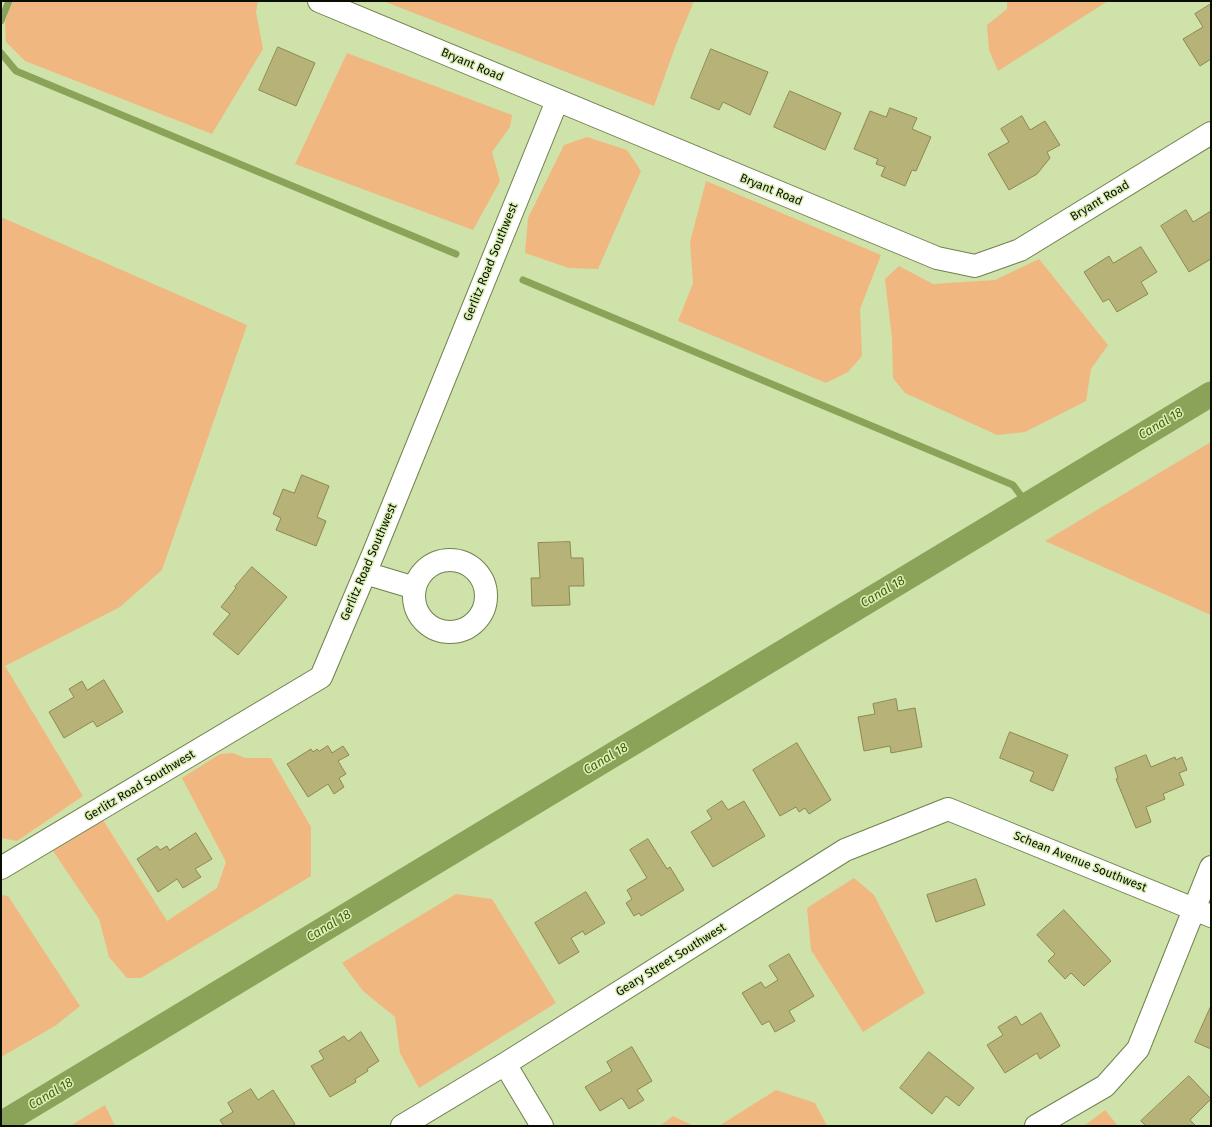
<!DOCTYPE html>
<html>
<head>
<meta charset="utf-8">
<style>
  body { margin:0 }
  #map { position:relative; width:1212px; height:1127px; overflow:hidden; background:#cee2aa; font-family:"Fira Sans",sans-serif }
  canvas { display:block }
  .frame { position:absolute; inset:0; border:2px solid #090e00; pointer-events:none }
</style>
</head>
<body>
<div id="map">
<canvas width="1212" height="1127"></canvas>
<div class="frame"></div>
</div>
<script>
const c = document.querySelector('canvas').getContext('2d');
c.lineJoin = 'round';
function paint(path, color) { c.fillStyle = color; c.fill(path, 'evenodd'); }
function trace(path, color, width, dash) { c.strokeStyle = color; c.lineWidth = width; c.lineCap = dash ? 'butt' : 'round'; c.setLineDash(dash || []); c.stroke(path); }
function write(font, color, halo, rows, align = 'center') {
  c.font = font + ' "Fira Sans",sans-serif'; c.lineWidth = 3; c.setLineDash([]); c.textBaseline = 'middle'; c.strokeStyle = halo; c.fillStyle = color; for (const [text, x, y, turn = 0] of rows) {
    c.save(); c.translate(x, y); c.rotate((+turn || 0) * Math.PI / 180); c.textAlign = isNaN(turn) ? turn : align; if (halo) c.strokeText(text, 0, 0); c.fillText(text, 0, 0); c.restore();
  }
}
paint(new Path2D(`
  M 13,1 L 258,1 L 256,12 L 263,49 L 212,134 L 25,61 L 6,42 L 5,22 Z
  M 383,1 L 694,1 L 674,50 L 654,106 Z
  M 1007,1 L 1108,1 L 998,71 L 989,50 L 987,25 L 1007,9 Z
  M 347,53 L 512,115 L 510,127 L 492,152 L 500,181 L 473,230 L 295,164 Z
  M 587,137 L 627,150 L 641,171 L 598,269 L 569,268 L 525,253 L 528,218 L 564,145 Z
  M 706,181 L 881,255 L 860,309 L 862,356 L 848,372 L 826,383 L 678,321 L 693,283 L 690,242 Z
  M 1,217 L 247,325 L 162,570 L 120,607 L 5,666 L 83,796 L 17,841 L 1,838 Z
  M 1039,259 L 1108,345 L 1091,369 L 1086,401 L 1025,432 L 997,435 L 905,393 L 893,378 L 892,339 L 885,279 L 899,266 L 933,284 L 995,280 Z
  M 1211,442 L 1211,615 L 1045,541 Z
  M 233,753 L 245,758 L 271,758 L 311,827 L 311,876 L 141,978 L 127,978 L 109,957 L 99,919 L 53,851 L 103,820 L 167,921 L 217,888 L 226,862 L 182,778 L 220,754 Z
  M 854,878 L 874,895 L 925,993 L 863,1032 L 811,950 L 807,908 Z
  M 456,894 L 492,899 L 556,1003 L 419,1088 L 400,1053 L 395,1017 L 363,991 L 342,963 Z
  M 1,895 L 8,896 L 80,1006 L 55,1026 L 1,1057 Z
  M 776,1090 L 815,1103 L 827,1126 L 719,1126 Z
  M 105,1105 L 115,1126 L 70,1126 Z
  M 1105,1110 L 1118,1126 L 1084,1126 Z
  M 673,1116 L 694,1126 L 660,1126 Z`), '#f1b781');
trace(new Path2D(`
  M 1,21 L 9,1
  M 1,53 L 16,71 L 456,254
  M 523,280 L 1013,485 L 1028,505`), '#8ba359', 7);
trace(new Path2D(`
  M 1,1124 L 1211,394`), '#8ba359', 25);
const building = new Path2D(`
  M 1211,4 L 1211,59 L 1200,66 L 1183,39 L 1203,27 L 1195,14 Z
  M 278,47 L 315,63 L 296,106 L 259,90 Z
  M 711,49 L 768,72 L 750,115 L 723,102 L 719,110 L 691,98 Z
  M 790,91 L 841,113 L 825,150 L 774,127 Z
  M 890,108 L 917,118 L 912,129 L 931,137 L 916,171 L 912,170 L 905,186 L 881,176 L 885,167 L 876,164 L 878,159 L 854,149 L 870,111 L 886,117 Z
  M 1022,116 L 1030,130 L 1045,121 L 1060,145 L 1047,152 L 1050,158 L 1037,174 L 1009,190 L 988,154 L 1009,142 L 1001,129 Z
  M 1186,210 L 1193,222 L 1211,211 L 1211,259 L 1189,272 L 1161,226 Z
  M 1141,247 L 1157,272 L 1141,282 L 1148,294 L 1117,312 L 1109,299 L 1103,302 L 1084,272 L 1109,256 L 1113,263 Z
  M 302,475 L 329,486 L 317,517 L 326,521 L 316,546 L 276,530 L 281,518 L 273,514 L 283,489 L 294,493 Z
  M 570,542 L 571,558 L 583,558 L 584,586 L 569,586 L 570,605 L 532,606 L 531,578 L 540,578 L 538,543 Z
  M 252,567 L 287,597 L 238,655 L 213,634 L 230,614 L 221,607 L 236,588 L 235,587 Z
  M 104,680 L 123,712 L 97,727 L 93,721 L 64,738 L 49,712 L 74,697 L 69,689 L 82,681 L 87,690 Z
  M 896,699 L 898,711 L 915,708 L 922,747 L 891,753 L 890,746 L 864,751 L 858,717 L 875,714 L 873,704 Z
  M 1010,732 L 1068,755 L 1053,791 L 1030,781 L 1034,772 L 1000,758 Z
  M 797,743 L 831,800 L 809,814 L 805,808 L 799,812 L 796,807 L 780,816 L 753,770 Z
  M 328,746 L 332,753 L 343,746 L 349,755 L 338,761 L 346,774 L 339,778 L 344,787 L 334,794 L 328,784 L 308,797 L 287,764 L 311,749 L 313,752 L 317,749 L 319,751 Z
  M 1146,755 L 1151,767 L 1175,757 L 1176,760 L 1182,757 L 1187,770 L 1179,773 L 1184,785 L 1163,794 L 1165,799 L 1146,807 L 1151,822 L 1136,828 L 1116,779 L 1118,778 L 1115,768 Z
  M 722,801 L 728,810 L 744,801 L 765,836 L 713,867 L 691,832 L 712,819 L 707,811 Z
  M 196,833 L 212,859 L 195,869 L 201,877 L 183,888 L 177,879 L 158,892 L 137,859 L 157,846 L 160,850 L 167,846 L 169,850 Z
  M 648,839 L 667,869 L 670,867 L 684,890 L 641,916 L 639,913 L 634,916 L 626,903 L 632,899 L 627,890 L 647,878 L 630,850 Z
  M 976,879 L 985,905 L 936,922 L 927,895 Z
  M 586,892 L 605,923 L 585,935 L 583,931 L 571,938 L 579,952 L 559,964 L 535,923 Z
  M 1064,910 L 1111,961 L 1084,986 L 1071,973 L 1065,979 L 1048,961 L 1055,954 L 1037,935 Z
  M 789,954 L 814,996 L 789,1011 L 795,1021 L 775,1032 L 769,1021 L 762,1025 L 742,993 L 761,982 L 765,988 L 778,980 L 769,966 Z
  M 1211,1006 L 1211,1049 L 1195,1042 Z
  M 1041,1013 L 1060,1046 L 1040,1059 L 1037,1053 L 1005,1073 L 987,1045 L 1003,1035 L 998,1027 L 1016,1016 L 1021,1025 Z
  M 361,1032 L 379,1061 L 367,1069 L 368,1071 L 355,1079 L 356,1082 L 330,1097 L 311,1066 L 324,1059 L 319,1051 L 344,1036 L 348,1041 Z
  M 632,1047 L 652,1081 L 637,1090 L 644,1100 L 629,1109 L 622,1098 L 600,1111 L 585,1087 L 612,1071 L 607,1062 Z
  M 929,1052 L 974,1088 L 959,1106 L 946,1096 L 932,1114 L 900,1088 Z
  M 1189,1076 L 1211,1099 L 1190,1120 L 1196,1126 L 1146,1126 L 1141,1121 Z
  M 251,1089 L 258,1100 L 273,1090 L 295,1124 L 292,1126 L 224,1126 L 220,1120 L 233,1112 L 228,1103 Z`);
paint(building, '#b6b278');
trace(building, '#8d8850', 1);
const street = new Path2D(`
  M 319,1 L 937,258 L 975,266 L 1020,250 L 1211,133
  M414 596a36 36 0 1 1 72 0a36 36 0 1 1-72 0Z
  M 365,573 L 415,588
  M 1,868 L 321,677 L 374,552 L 557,101
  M 505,1064 L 542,1126
  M 402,1126 L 505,1064 L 845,850 L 948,809 L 1211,916
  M 1036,1126 L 1105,1086 L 1138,1049 L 1211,867`);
trace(street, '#70814e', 24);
trace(street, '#fff', 22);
write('12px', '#090e00', '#dbefb7', [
  ["Bryant Road",472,65,23],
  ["Bryant Road",771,190,22],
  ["Bryant Road",1100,201,-31],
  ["Gerlitz Road Southwest",491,262,-68],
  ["Gerlitz Road Southwest",369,562,-67],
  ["Gerlitz Road Southwest",140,786,-31],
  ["Schean Avenue Southwest",1080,862,22],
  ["Geary Street Southwest",671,960,-32]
]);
write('italic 13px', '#495e09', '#dbefb7', [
  ["Canal 18",1161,424,-31],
  ["Canal 18",883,592,-31],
  ["Canal 18",606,759,-31],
  ["Canal 18",329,926,-31],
  ["Canal 18",51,1094,-31]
]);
</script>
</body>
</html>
